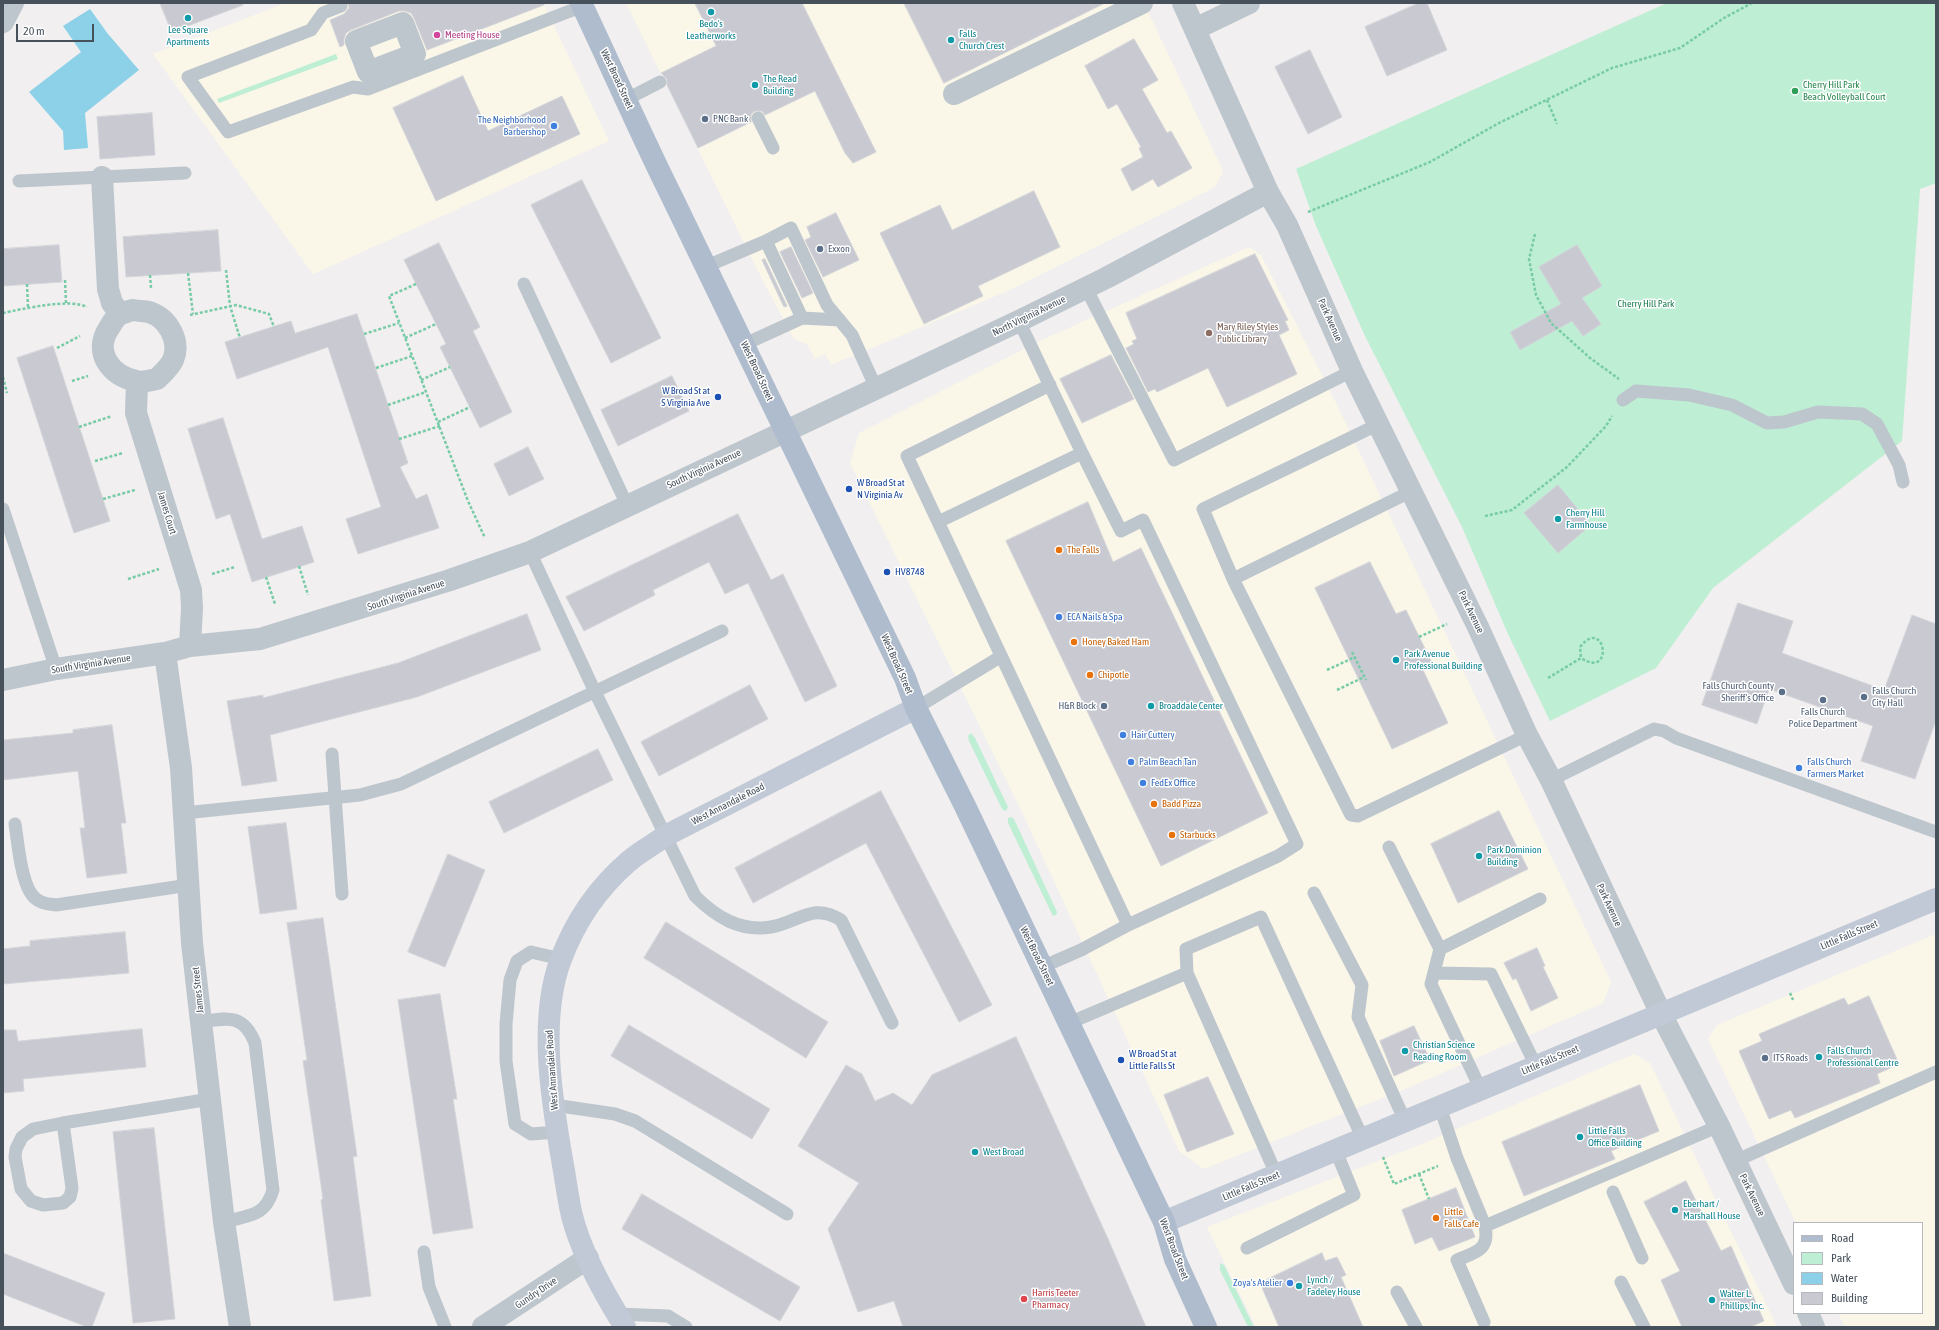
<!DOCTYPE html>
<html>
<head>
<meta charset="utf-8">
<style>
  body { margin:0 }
  #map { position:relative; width:1939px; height:1330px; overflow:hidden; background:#f1efef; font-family:"Asap Condensed",sans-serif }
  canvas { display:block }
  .frame { position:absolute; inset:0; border:4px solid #47515c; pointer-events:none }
  .legend { position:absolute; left:1793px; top:1222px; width:130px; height:92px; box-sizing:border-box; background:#fff; border:1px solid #b5b9be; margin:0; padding:5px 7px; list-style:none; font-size:12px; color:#47515c }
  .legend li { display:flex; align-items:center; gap:8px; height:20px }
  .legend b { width:20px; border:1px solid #b5b9be }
  .scale { position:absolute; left:16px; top:24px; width:78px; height:18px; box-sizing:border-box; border:2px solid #47515c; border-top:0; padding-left:5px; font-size:12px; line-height:14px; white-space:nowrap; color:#47515c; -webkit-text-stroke:3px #fff; paint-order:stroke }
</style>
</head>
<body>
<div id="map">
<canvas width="1939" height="1330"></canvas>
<div class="frame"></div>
<ul class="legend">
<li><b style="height:5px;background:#afbccd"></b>Road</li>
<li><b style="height:11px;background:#beeed3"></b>Park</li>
<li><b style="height:11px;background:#8dd1e9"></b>Water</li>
<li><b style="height:11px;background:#c9cad1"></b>Building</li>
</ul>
<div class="scale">20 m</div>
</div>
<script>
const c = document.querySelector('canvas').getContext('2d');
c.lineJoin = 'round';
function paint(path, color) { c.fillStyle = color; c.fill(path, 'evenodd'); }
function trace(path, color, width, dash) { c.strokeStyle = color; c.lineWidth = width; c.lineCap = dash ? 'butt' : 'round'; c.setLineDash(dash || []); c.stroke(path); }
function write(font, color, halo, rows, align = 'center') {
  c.font = font + ' "Asap Condensed",sans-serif'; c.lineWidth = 3; c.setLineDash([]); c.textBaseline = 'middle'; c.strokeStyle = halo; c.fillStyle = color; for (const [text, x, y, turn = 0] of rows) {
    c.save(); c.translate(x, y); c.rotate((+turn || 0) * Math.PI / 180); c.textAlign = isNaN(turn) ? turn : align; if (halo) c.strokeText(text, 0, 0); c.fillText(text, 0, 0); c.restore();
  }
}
paint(new Path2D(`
  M 286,3 L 543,3 L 609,141 L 313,274 L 153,54 Z
  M 626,3 L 1144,3 L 1223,171 L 1215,187 L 1010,290 L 831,365 L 825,354 L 815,359 L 807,344 L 794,339 L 760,275 Z
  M 1249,247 L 1261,255 L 1338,407 L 1611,982 L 1603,1003 L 1405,1089 L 1204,1169 L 1179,1151 L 1021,810 L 850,463 L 859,433 L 1042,340 Z
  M 1936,934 L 1936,1327 L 1845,1327 L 1838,1313 L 1922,1313 L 1922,1223 L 1796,1223 L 1708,1039 L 1717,1025 Z
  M 1634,1054 L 1650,1063 L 1777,1327 L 1256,1327 L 1207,1227 L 1422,1144 Z`), '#fbf7e8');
paint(new Path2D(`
  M 1667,3 L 1936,3 L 1936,183 L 1920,189 L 1902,441 L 1713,588 L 1656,668 L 1550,721 L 1508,634 L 1462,527 L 1365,336 L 1316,226 L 1296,169 Z
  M 336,54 L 338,59 L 219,103 L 217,99 Z
  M 971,733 L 975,738 L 1008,807 L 1006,811 L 1002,809 L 969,741 L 968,736 Z
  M 1011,817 L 1014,819 L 1057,912 L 1056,915 L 1053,916 L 1052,914 L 1008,823 L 1008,818 Z
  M 1220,1263 L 1224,1265 L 1254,1327 L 1248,1327 L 1220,1270 Z`), '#beeed3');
paint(new Path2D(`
  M 90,9 L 108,34 L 139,70 L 85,113 L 88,148 L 64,150 L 63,131 L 29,92 L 81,52 L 63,26 Z`), '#8dd1e9');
const building = new Path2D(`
  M 160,3 L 242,3 L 243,5 L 172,32 Z
  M 348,3 L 544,3 L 544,5 L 427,50 L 414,18 L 411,13 L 405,11 L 399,11 L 351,30 L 346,33 L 344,39 L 344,45 L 340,47 L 330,20 L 344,14 L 349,8 Z
  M 695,3 L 802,3 L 876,152 L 853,163 L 845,153 L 815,91 L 765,115 L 762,111 L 755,111 L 751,114 L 751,122 L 698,148 L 667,85 L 667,79 L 661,73 L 716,46 Z
  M 904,3 L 1105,3 L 944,83 Z
  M 1419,3 L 1427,3 L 1447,50 L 1387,76 L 1365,27 Z
  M 1134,39 L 1158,80 L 1142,89 L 1167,133 L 1171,131 L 1192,168 L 1158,187 L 1153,179 L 1132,191 L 1121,169 L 1143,157 L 1139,148 L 1141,147 L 1117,104 L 1108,109 L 1085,66 Z
  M 1310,50 L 1342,117 L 1308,134 L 1275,67 Z
  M 463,76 L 488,131 L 562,96 L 580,134 L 436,201 L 393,108 Z
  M 152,113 L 155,155 L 100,159 L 97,117 Z
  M 582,180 L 661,338 L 611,363 L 531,205 Z
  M 1034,191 L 1060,247 L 978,286 L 983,296 L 924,324 L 880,233 L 940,205 L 952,230 Z
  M 836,213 L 859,260 L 823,277 L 805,240 L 811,237 L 807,227 Z
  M 218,230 L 221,271 L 126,277 L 123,237 Z
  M 439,243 L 480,327 L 473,331 L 512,412 L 480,428 L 440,347 L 446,344 L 404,260 Z
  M 59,245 L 62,282 L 3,286 L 3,249 Z
  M 1577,245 L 1602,286 L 1582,298 L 1601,324 L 1583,336 L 1572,321 L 1520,350 L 1510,332 L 1561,304 L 1539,267 Z
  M 791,247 L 813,293 L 802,298 L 780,252 Z
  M 1255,254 L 1288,320 L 1285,321 L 1289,330 L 1279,335 L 1297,374 L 1227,407 L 1208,368 L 1157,392 L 1155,389 L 1148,392 L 1126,348 L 1134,344 L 1132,341 L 1137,339 L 1126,313 Z
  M 765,259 L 787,306 L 784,307 L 762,260 Z
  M 357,314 L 408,463 L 400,467 L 416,499 L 427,494 L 439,528 L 358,554 L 346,519 L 381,507 L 328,347 L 237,379 L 225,342 L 291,321 L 295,333 Z
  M 53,346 L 110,521 L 74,533 L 17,358 Z
  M 1111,355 L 1134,399 L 1082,423 L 1060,379 Z
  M 672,376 L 689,411 L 618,446 L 601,410 Z
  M 223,418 L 262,539 L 302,526 L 314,562 L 252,582 L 230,514 L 216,519 L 188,429 Z
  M 528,447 L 544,479 L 509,496 L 494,464 Z
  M 1558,485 L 1591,525 L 1558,553 L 1524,513 Z
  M 1088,502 L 1113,562 L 1141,548 L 1268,813 L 1161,866 L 1006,541 Z
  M 738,514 L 771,580 L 783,574 L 837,686 L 805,702 L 748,583 L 725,594 L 709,562 L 653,590 L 655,595 L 584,631 L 566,597 Z
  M 1370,562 L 1396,614 L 1406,610 L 1433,665 L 1423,670 L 1448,723 L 1392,749 L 1315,588 Z
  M 1738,603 L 1793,621 L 1782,653 L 1884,690 L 1912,615 L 1936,624 L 1936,720 L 1915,779 L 1861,761 L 1873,726 L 1769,689 L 1757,724 L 1702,705 Z
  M 527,614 L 541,650 L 417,697 L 270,735 L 277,781 L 242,786 L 227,701 L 263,695 L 263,698 L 398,663 Z
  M 750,685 L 768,719 L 659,776 L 641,742 Z
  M 112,725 L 126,823 L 121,823 L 127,873 L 87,878 L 80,828 L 85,828 L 78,771 L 3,780 L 3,740 L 73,733 L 73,730 Z
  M 598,749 L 613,780 L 504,833 L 489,802 Z
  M 881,791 L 992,1005 L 959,1022 L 866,843 L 753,903 L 735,868 Z
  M 1499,811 L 1528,869 L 1458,903 L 1431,844 Z
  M 286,823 L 297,909 L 260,914 L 248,827 Z
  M 448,854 L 485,870 L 445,967 L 408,952 Z
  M 323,918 L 357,1156 L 353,1157 L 371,1296 L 334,1301 L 321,1200 L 323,1199 L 303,1061 L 307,1060 L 287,923 Z
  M 666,922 L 828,1022 L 806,1058 L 644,958 Z
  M 125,932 L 129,973 L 3,984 L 3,949 L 30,946 L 30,941 Z
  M 1537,948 L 1545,966 L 1543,967 L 1558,998 L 1531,1011 L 1516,978 L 1513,980 L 1504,963 Z
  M 440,994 L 457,1099 L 453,1099 L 473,1228 L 433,1234 L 398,1000 Z
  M 1869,996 L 1899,1064 L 1877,1074 L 1880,1083 L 1795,1118 L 1791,1110 L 1769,1119 L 1739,1051 L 1762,1041 L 1759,1034 L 1844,998 L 1848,1005 Z
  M 629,1025 L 770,1109 L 752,1139 L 611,1056 Z
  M 1414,1026 L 1430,1060 L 1394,1076 L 1380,1041 Z
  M 142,1029 L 146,1067 L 23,1079 L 24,1091 L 3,1093 L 3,1030 L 16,1030 L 18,1041 Z
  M 1016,1037 L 1109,1241 L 1146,1327 L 903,1327 L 894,1301 L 858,1312 L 828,1229 L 859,1183 L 798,1146 L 846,1065 L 862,1074 L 875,1101 L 893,1093 L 912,1105 L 932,1075 Z
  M 1208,1077 L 1234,1134 L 1187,1152 L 1164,1095 Z
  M 1640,1085 L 1659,1131 L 1611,1151 L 1615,1159 L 1524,1196 L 1502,1142 Z
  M 154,1128 L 175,1319 L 133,1323 L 113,1132 Z
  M 1686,1181 L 1721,1251 L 1731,1246 L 1764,1321 L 1750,1327 L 1682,1327 L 1661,1280 L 1680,1271 L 1644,1202 Z
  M 1456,1188 L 1475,1237 L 1439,1251 L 1432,1237 L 1415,1244 L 1402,1210 Z
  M 642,1194 L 800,1287 L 780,1321 L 622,1229 Z
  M 3,1253 L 105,1293 L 92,1327 L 87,1327 L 3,1294 Z
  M 1322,1253 L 1325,1261 L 1337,1257 L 1346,1275 L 1341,1277 L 1363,1327 L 1279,1327 L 1260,1283 Z`);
paint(building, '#c9cad1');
trace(building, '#d3d5da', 1);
trace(new Path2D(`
  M 1547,100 L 1557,124
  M 1308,212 L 1430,162 L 1499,123 L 1612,68 L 1680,48 L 1724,18 L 1752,3
  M 1535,234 L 1529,259 L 1536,295 L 1551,323 L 1590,358 L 1619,379
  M 226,270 L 230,306 L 240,338
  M 188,273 L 193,314
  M 150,275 L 151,288
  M 65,280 L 66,303
  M 27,284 L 28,308
  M 416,284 L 389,296 L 468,501 L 485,538
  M 3,313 C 22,309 70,298 87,307
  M 190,315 L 236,305 L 269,314 L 274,327
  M 364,334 L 399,323
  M 405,338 L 436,324
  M 57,348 L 80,336
  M 376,368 L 412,356
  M 3,377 L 7,393
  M 421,380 L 450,367
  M 72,381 L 88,376
  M 388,405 L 426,392
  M 438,422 L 470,407
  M 79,427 L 112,416
  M 399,439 L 440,426
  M 95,461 L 123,453
  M 103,499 L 135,490
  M 1485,516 L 1512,510 L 1567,467 L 1606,426 L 1612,416
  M 299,566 L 308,595
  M 212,574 L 235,567
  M 266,577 L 275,604
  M 128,579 L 159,569
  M 1419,637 L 1447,624
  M 1352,652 L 1366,680
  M 1327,670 L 1355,657
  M 1548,678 L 1581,658 C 1615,680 1605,615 1580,647 L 1581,658
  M 1337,690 L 1364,677
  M 1790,993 L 1793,1000
  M 1383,1157 L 1394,1184 L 1438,1166
  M 1419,1174 L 1429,1199`), '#77cba6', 2.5, [3, 2]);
trace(new Path2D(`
  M 341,6 L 323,13 L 311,30 L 188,77 L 228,132 L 353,87 L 368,89 L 583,6
  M 627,99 L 660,82
  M 758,118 L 773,148
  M 19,181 L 185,173
  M 766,241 L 802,318 L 840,320
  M 707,266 L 766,241 L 791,228 L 827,305 L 852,335 L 876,388
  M 524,284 L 627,505
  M 1086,288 L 1174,460 L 1352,371
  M 745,344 L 802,318
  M 1050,385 L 907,456 L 1128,925 L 1278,856 L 1297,844 L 1143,520 L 1121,531 L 1082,453
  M 1623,400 L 1636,391 L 1689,395 L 1732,405 L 1767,423 L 1784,422 L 1818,412 L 1862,414 L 1877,424 L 1899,465 L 1903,482
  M 1379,424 L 1203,509 L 1233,579 L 1351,815 L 1358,816 L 1527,735
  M 3,509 L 56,669
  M 938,522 L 1082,453 L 1019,321
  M 530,552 L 595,692 L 695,896 C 716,917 740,932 771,927 C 800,922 812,902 841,920 L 892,1023
  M 1233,579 L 1412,491
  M 916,708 L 1000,657
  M 332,754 L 342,894
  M 1551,780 L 1654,729 L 1664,731 L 1676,738 L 1936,832
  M 184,813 L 360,795 L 401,784 L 722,631
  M 15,824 C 18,842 21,888 36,899 C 42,904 49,904 56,905 L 189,885
  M 1389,847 L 1440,949 L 1431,984 L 1481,1090
  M 1314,893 L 1362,985 L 1358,1017 L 1405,1121
  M 1440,949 L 1540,899
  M 1042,967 L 1081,950 L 1128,925
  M 1187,973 L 1186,949 L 1261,917 L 1363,1139
  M 1434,973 L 1491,974 L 1536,1066
  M 201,1022 C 227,1018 243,1013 255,1043 L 273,1190 C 265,1217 249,1215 224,1222
  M 1069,1023 L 1187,973 L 1277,1176
  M 554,1105 L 615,1114 L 635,1121 L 787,1214
  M 1440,1107 L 1457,1158 L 1485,1226 C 1490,1250 1476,1252 1457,1260 L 1484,1322
  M 63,1123 L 72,1188 L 70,1197 L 63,1203 L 43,1205 L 31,1201 L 21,1189 L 15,1157 L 16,1149 L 22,1137 L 33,1129 Z
  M 63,1123 L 210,1099
  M 557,1132 L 531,1134 L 515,1124 L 506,1061 L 506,1024 L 510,980 L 517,961 L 531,952 L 561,959
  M 1735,1161 L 1936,1072
  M 1613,1192 L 1642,1258
  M 1485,1226 L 1719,1126
  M 1247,1248 L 1354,1195 L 1336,1151
  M 424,1252 L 429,1287 L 445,1327
  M 1621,1282 L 1644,1327
  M 1397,1292 L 1416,1327
  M 617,1314 L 668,1316 L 686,1327`), '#bdc5cd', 13);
trace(new Path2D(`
  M 1183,3 L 1268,192 L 1287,225 L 1352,371 L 1478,627 L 1527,735 L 1551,780 L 1661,1014 L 1719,1126 L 1794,1284
  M 3,22 L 13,3
  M 403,23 L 415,54 L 368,72 L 356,41 Z
  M 1195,29 L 1249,3
  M 954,94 L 1142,3
  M 102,177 L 108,289 L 112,303 L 120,314
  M 133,310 C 138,311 144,311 149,312 C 168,318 181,341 173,360 C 170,367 162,374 157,379 C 151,380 143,383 136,381 C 110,375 93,352 109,328 C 112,323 116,316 121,314 C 125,312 129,311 133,310 Z
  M 137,382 L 136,413 L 191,590 L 192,608 L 190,646
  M 165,653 L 181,768 L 192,943 L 201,1022 L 224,1222 L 240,1327
  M 3,680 L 56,669 L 165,653 L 190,646 L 260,639 L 450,580 L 530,552 L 1019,321 L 1106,278 L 1268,192
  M 1808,1313 L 1814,1327
  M 483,1327 L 588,1258`), '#bdc5cd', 22);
trace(new Path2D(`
  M 1164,1222 L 1936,899
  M 625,1327 C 605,1295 581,1252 572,1216 C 568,1199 566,1182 563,1165 C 552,1103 538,1019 561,959 C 575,922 598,888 628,862 C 639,852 653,845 665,836 L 916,708`), '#c0c9d5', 22);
trace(new Path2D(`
  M 581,3 C 612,68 640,133 672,197 C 750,357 827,518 905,678 L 916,708 L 965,806 L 1164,1222 L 1175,1259 L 1206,1327`), '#afbccd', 22);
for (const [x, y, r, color] of [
  [711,12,4,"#0f9aa8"],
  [188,18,4,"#0f9aa8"],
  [437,35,4,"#d1479c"],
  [951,40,4,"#0f9aa8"],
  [755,85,4,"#0f9aa8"],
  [1795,91,4,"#2e9e5b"],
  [705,119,4,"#5c6f8a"],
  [554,126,4,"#3f7fe0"],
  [820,249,4,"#5c6f8a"],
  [1209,333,4,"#8d6e63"],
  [718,397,4,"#1a4fb4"],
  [849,489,4,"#1a4fb4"],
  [1558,519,4,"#0f9aa8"],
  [1059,550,4,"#e8710a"],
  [887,572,4,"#1a4fb4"],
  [1059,617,4,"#3f7fe0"],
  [1074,642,4,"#e8710a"],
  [1396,660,4,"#0f9aa8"],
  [1090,675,4,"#e8710a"],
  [1782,692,4,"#5c6f8a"],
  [1864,697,4,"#5c6f8a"],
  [1823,700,4,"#5c6f8a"],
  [1104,706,4,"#5c6f8a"],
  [1151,706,4,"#0f9aa8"],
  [1123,735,4,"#3f7fe0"],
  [1131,762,4,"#3f7fe0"],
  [1799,768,4,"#3f7fe0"],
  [1143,783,4,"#3f7fe0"],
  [1154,804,4,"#e8710a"],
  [1172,835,4,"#e8710a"],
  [1479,856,4,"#0f9aa8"],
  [1405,1051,4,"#0f9aa8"],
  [1819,1057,4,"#0f9aa8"],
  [1765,1058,4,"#5c6f8a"],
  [1121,1060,4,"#1a4fb4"],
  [1580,1137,4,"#0f9aa8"],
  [975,1152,4,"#0f9aa8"],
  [1675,1210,4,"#0f9aa8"],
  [1436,1218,4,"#e8710a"],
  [1290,1283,4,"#3f7fe0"],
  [1299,1286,4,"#0f9aa8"],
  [1024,1299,4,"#e0444e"],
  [1712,1300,4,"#0f9aa8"]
]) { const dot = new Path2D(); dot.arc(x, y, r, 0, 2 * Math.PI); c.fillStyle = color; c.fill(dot); trace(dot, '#fff', 1.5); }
write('10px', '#0d838f', '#fff', [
  ["Bedo's",711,24,"center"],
  ["Leatherworks",711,36,"center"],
  ["Lee Square",188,30,"center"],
  ["Apartments",188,42,"center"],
  ["Falls",959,34],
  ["Church Crest",959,46],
  ["The Read",763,79],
  ["Building",763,91],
  ["Cherry Hill",1566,513],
  ["Farmhouse",1566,525],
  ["Park Avenue",1404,654],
  ["Professional Building",1404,666],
  ["Broaddale Center",1159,706],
  ["Park Dominion",1487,850],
  ["Building",1487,862],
  ["Christian Science",1413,1045],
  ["Reading Room",1413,1057],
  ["Falls Church",1827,1051],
  ["Professional Centre",1827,1063],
  ["Little Falls",1588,1131],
  ["Office Building",1588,1143],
  ["West Broad",983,1152],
  ["Eberhart /",1683,1204],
  ["Marshall House",1683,1216],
  ["Lynch /",1307,1280],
  ["Fadeley House",1307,1292],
  ["Walter L.",1720,1294],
  ["Phillips, Inc.",1720,1306]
], 'left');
write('10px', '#b23c85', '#fff', [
  ["Meeting House",445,35]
], 'left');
write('10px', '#47515c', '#fff', [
  ["West Broad Street",617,79,65],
  ["North Virginia Avenue",1029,316,-26],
  ["Park Avenue",1330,320,66],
  ["West Broad Street",757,371,65],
  ["South Virginia Avenue",704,469,-25],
  ["James Court",167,513,73],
  ["South Virginia Avenue",406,595,-18],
  ["Park Avenue",1471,612,64],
  ["South Virginia Avenue",91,664,-9],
  ["West Broad Street",897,664,66],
  ["West Annandale Road",728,804,-27],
  ["Park Avenue",1609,905,65],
  ["Little Falls Street",1849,935,-23],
  ["West Broad Street",1037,956,64],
  ["James Street",198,990,-96],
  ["Little Falls Street",1550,1060,-23],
  ["West Annandale Road",552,1070,-94],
  ["Little Falls Street",1251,1186,-23],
  ["Park Avenue",1752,1195,64],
  ["West Broad Street",1174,1249,69],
  ["Gundry Drive",536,1293,-34]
]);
write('10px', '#27864d', '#fff', [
  ["Cherry Hill Park",1803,85],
  ["Beach Volleyball Court",1803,97]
], 'left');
write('10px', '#4e5e75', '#fff', [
  ["PNC Bank",713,119],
  ["Exxon",828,249],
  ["Falls Church County",1774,686,"right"],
  ["Sheriff's Office",1774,698,"right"],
  ["Falls Church",1872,691],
  ["City Hall",1872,703],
  ["H&R Block",1096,706,"right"],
  ["Falls Church",1823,712,"center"],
  ["Police Department",1823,724,"center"],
  ["ITS Roads",1773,1058]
], 'left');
write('10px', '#366cbe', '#fff', [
  ["The Neighborhood",546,120,"right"],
  ["Barbershop",546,132,"right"],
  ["ECA Nails & Spa",1067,617],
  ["Hair Cuttery",1131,735],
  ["Palm Beach Tan",1139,762],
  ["Falls Church",1807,762],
  ["Farmers Market",1807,774],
  ["FedEx Office",1151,783],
  ["Zoya's Atelier",1282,1283,"right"]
], 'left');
write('10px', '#1a7b4f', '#fff', [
  ["Cherry Hill Park",1646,304]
]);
write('10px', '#785e54', '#fff', [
  ["Mary Riley Styles",1217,327],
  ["Public Library",1217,339]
], 'left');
write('10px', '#164399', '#fff', [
  ["W Broad St at",710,391,"right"],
  ["S Virginia Ave",710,403,"right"],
  ["W Broad St at",857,483],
  ["N Virginia Av",857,495],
  ["HV8748",895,572],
  ["W Broad St at",1129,1054],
  ["Little Falls St",1129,1066]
], 'left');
write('10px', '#c56008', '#fff', [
  ["The Falls",1067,550],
  ["Honey Baked Ham",1082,642],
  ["Chipotle",1098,675],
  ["Badd Pizza",1162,804],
  ["Starbucks",1180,835],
  ["Little",1444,1212],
  ["Falls Cafe",1444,1224]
], 'left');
write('10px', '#be3a42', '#fff', [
  ["Harris Teeter",1032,1293],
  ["Pharmacy",1032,1305]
], 'left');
</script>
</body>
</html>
